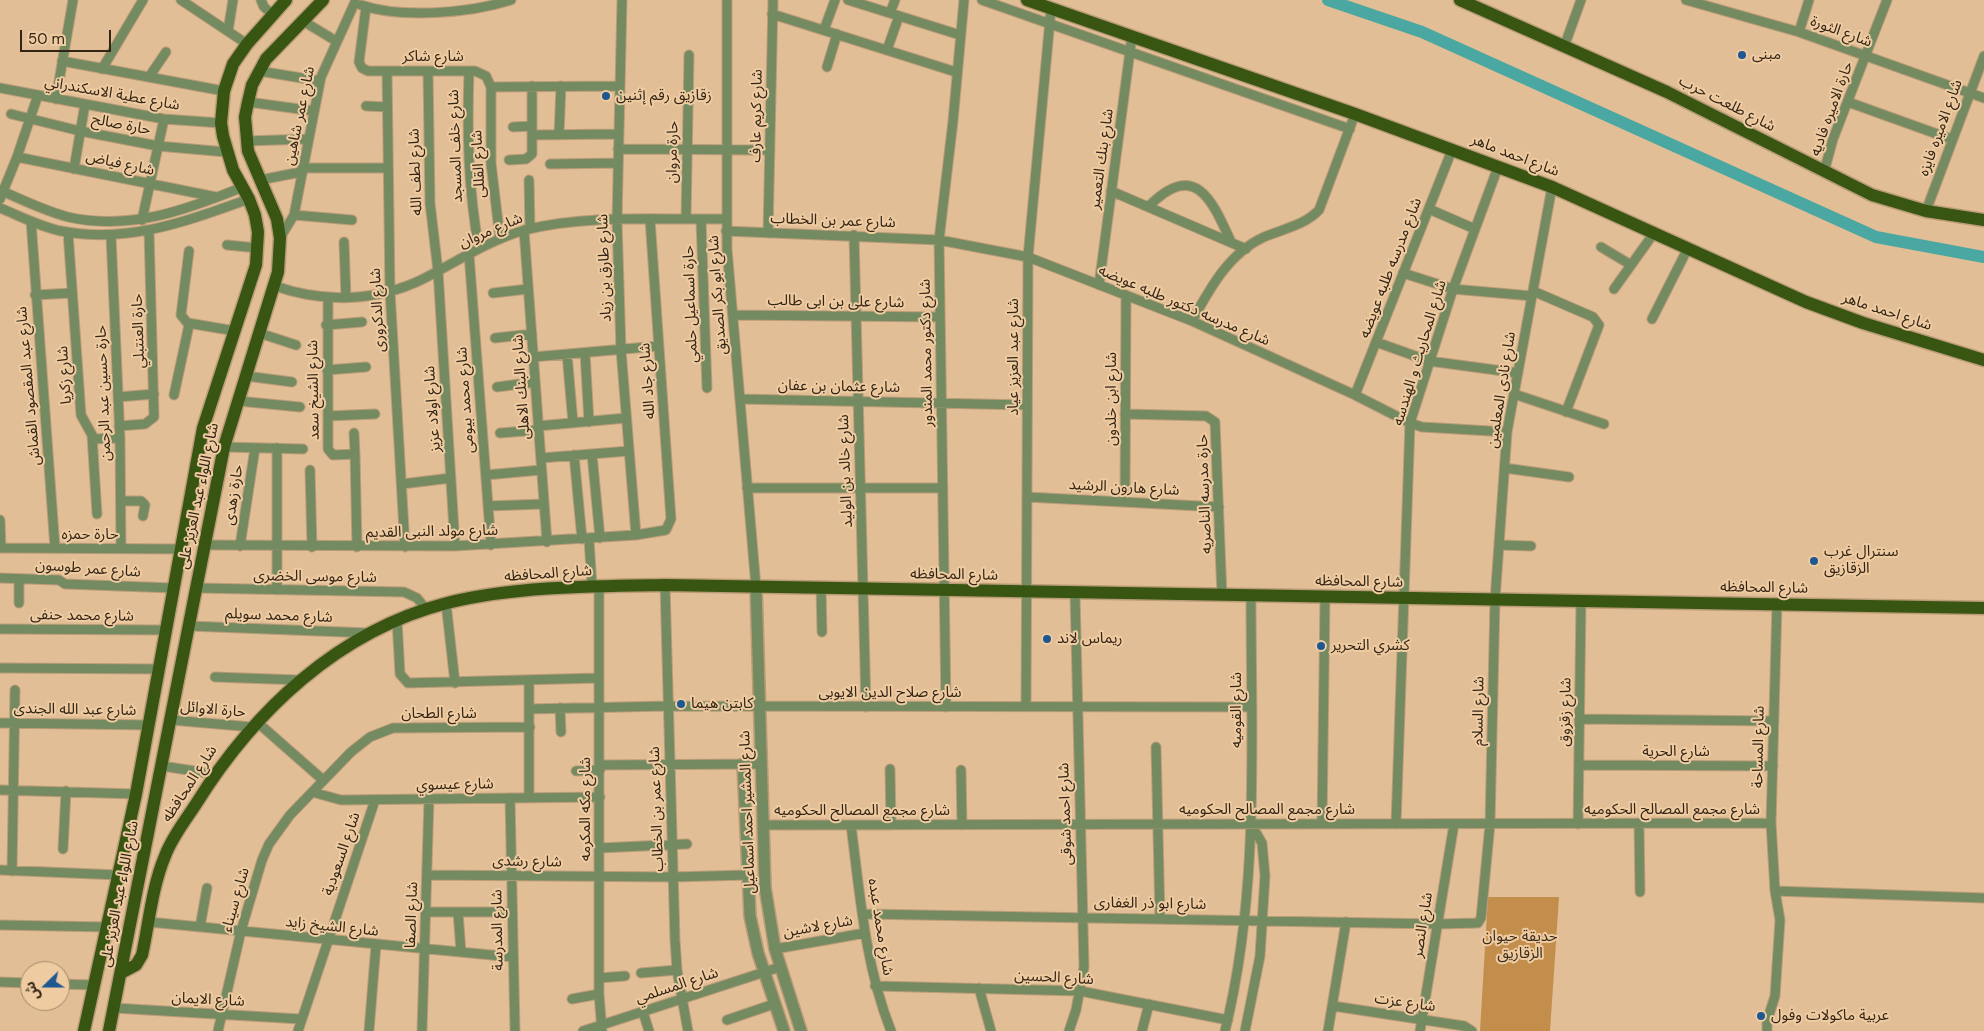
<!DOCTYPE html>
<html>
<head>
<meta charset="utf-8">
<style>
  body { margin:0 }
  #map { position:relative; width:1984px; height:1031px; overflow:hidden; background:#e1be95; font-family:"DM Sans","Noto Sans Arabic",sans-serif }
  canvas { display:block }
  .north { position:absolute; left:20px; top:961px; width:50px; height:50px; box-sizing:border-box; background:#efcba2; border:1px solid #a4896a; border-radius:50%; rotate:248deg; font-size:14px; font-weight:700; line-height:20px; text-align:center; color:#332515 }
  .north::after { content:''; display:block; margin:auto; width:18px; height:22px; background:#1f5890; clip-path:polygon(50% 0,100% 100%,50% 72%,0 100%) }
  .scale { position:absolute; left:20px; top:30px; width:91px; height:22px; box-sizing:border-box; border:2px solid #332515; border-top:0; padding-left:6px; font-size:15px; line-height:18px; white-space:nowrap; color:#332515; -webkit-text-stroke:4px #efcba2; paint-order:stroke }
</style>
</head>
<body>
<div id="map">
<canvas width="1984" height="1031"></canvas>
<div class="north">ش</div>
<div class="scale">50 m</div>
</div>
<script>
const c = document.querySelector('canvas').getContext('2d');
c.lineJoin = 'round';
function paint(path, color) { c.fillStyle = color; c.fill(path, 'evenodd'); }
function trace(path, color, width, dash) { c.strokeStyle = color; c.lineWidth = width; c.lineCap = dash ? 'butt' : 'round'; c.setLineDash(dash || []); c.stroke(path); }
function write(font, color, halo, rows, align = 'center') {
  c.font = font + ' "DM Sans","Noto Sans Arabic",sans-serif'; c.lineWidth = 4; c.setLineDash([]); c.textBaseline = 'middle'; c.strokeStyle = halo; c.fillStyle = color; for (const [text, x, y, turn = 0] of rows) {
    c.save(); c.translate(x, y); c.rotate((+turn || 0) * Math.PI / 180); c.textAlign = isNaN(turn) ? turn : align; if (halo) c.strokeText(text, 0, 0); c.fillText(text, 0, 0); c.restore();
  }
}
paint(new Path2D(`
  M 1488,897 L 1559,897 L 1550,1031 L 1480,1031 Z`), '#c38e4c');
trace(new Path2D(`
  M 1328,0 L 1422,32 L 1876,237 L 1984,257`), '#4ba7a2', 12);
const minor = new Path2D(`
  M 181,0 L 247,44
  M 261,0 L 264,7 L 273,15
  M 622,0 L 617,221 L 621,350 L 636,535
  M 727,0 L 727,249 L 756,587
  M 848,0 L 960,35
  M 982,0 L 1350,129
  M 1686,0 L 1799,32 L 1984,98
  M 361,5 C 402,19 470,13 511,0
  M 366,7 L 359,62 L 362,68 L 368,71 L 475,71 L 486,76 L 491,87 L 619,86
  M 890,13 L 895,0
  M 772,14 L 956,72
  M 303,21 L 336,41
  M 824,30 L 835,0
  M 228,31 L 233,0
  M 1799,32 L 1809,0
  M 1564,47 L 1581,0
  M 887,50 L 899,16
  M 62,61 L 224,91
  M 827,67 L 837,34
  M 102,69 L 143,0
  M 259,71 L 320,81
  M 387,71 L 390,291 L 405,547
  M 428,71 L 430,203 L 438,271 L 455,546
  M 469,71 C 467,131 468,189 479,249
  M 149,77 L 166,52
  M 491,87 L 491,163 L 500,239
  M 0,88 L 164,119 L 221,123
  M 56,99 L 73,0
  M 248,102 L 314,111
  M 1848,102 L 1951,139
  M 366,106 L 387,107
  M 11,114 L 80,131 L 158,146 L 226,152
  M 513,127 L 532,126
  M 532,135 L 618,134
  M 559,135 L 561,86
  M 247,141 L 308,139
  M 618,149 L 770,150
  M 17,157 L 216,197
  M 509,160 L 526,159 L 532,154 L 532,86
  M 550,164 L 618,163
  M 302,168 L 388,168
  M 74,169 L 85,104
  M 1824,172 L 1833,139 L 1887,0
  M 260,180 L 301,172
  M 529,180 L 530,229
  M 0,190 C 22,200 45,211 68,217 C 130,231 186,210 243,187
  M 1111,191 L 1246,249
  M 0,199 L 17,157 L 38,95
  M 1148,207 C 1195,159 1212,200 1231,242
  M 0,208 C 20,216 40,227 61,231 C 128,244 187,221 249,199
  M 1429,209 L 1475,229
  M 1926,211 L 1984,56
  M 294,215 L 352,220
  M 686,219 L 689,55
  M 142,220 L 164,119
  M 701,220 L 707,388
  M 31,221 L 55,548
  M 524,230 L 547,542
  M 726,231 L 939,240 L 1028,257 L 1192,321 L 1355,395 L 1410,423 L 1422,427 L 1507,432
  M 68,232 L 81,415 L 92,435 L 97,514
  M 768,233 L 773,0
  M 854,235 L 866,707
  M 111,236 L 120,438 L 121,548
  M 280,238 L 294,215 L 321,77 L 355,2
  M 344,242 L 346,298
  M 227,245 L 258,248
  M 1601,247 L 1631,265
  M 469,254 L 491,545
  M 1403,273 L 1453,289 L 1532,296
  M 1099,285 L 1132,36
  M 275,286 C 323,303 376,302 423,279 C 456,262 489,240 525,230 C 587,214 663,220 726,219
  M 1614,289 L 1654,233
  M 1533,291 L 1593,317 L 1599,325 L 1566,412
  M 493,293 L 528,289
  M 35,295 L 72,293
  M 328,297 L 328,449 L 333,455 L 355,454 L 357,547
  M 733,315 L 940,317
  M 1652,319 L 1688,248
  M 1192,321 C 1210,288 1229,253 1264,237 C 1283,229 1305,225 1319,210 L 1355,114
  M 188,323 L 235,331
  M 326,325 L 362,322
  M 259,333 L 296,345
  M 495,338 L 532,334
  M 1376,342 L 1429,361 L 1518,373
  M 585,353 L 589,422
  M 567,354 L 573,423
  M 533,357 L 659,346
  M 327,370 L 366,367
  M 246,376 L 292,382
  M 497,387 L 535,382
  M 1514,394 L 1604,424
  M 174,395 L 189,325 L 181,315 L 189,251
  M 1355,395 L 1452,150
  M 118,397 L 154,394
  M 740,399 L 1027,405
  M 238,401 L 300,407
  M 1125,414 L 1206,416 L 1215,422 L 1222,596
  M 328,416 L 375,414
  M 119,426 L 145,424 L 154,417 L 149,231
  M 538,426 L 626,418
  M 354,433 L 355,454
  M 500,433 L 539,430
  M 93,439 L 120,438
  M 224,447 L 303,449
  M 592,454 L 600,538
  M 574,455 L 582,539
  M 541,458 L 629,451
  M 1505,468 L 1569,477
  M 310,470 L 312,547
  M 486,475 L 541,470
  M 402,484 L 451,478
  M 747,488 L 943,488
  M 1027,497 L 1219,507
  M 121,501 L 141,501 L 145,505 L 143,516
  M 1125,502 L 1126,295
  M 488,506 L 544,504
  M 0,520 L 1,548
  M 589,539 L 592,586
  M 205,545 L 455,546 L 636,535 L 666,530 L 671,519 L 650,219
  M 1499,545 L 1531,546
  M 240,546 L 255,448
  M 0,548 L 181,549
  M 0,578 L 59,580 L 65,584 L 173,588
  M 19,579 L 19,603
  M 665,585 L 675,940 L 677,970 L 688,1031
  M 599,586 L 599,994 L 602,1031
  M 196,588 L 404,592 L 417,598 L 426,609
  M 821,588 L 822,632
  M 277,590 L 277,448
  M 446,603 L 455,683
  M 397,620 L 400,674 L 408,683 L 599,678
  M 189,626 L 369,633
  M 0,629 L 165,630
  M 0,668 L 159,669
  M 215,677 L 299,680
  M 946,707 L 939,240 L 953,121 L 964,0
  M 1026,707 L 1028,257 L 1051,9
  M 560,708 L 561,732
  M 529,709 L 668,706 L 1251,707
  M 1579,719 L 1774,721
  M 171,720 L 252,727
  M 257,722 L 323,780
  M 0,723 L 149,725
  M 1156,747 L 1160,918
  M 600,765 L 760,764
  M 1579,765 L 1773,766
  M 162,766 L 214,774
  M 890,769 L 891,825
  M 961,770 L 962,825
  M 576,771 L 600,770
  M 0,790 L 136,794
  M 312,792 L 341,800 L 600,797
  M 510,798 L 515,1031
  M 529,798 L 529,681
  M 1639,823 L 1640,892
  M 1322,824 L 1325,597
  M 1396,824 L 1410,423 L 1453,289 L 1498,167
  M 1578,824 L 1581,601
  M 763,825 L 1771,823
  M 851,825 C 860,895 865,965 891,1031
  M 600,848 L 687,844
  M 63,849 L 66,791
  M 0,870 L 118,875
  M 12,871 L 15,690
  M 427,875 L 673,877 L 747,875
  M 1775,891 L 1984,898
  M 426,912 L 511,912
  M 458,912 L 461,952
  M 863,914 L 1437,924 L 1478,923 L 1481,918 L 1490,824 L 1495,600 L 1507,432 L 1552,187
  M 149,922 L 512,957
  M 0,925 L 106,927
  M 200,927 L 207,888
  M 775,949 L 865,933
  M 641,973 L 677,970
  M 599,978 L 625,976
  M 0,982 L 30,983
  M 60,984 L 94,985
  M 875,986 L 1080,991 L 1228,1020
  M 979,988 L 991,1031
  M 572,999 L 599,994
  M 1333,1006 L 1464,1026 L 1472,1031
  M 114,1008 L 300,1019
  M 643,1012 L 649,1031
  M 727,1020 L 774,1004
  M 218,1031 L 241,931 L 262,860 L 269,844 L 290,815 L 351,752 L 370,737 L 393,728 L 530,727
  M 298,1031 L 375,800
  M 369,1031 L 376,945
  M 422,1031 L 429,799
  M 583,1031 L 780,967
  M 1069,1031 L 1076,1010 L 1084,967 L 1075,594
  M 1142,1031 L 1149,1004
  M 1225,1031 C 1260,890 1251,741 1251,596
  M 1245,1031 L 1260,956 L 1265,876 L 1262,843 L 1251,824
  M 1328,1031 L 1346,922
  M 1420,1031 L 1454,824
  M 1767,1031 L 1767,1021 L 1775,996 L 1780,920 L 1775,891 L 1771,823 L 1777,604`);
const tertiary = new Path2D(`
  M 756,587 L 765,887 L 775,949 L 801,1031
  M 743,764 L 750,916 L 758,953 L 784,1031`);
const primary = new Path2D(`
  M 1027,0 L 1355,114 L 1552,187 L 1806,302 L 1863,323 L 1984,360
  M 1460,0 L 1667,92 L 1872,195 L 1926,211 L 1984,220
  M 121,973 L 136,965 L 142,955 C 149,923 152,887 165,856 C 172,837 185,821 196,804 C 254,711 338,631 447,603 C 513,586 597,586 665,585 L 1984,608
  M 84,1031 L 136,794 L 203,428 L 256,265 L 258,232 L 255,215 L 249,199 L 233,170 L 223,136 L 221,123 L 224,91 L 233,64 L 247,44 L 286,0
  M 109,1031 L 224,447 L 278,272 L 280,238 L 277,219 L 248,151 L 245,117 L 248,102 L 252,85 L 266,59 L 323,0`);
trace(minor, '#bb9c79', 11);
trace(tertiary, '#bb9c79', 14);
trace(primary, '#bb9c79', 15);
trace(minor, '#748a60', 9);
trace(tertiary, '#748a60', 11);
trace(primary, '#385512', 12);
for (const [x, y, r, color] of [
  [1742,55,5,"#1f5890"],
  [606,96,5,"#1f5890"],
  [1814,561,5,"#1f5890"],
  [1047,639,5,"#1f5890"],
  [1321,646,5,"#1f5890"],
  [681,704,5,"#1f5890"],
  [1761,1016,5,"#1f5890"]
]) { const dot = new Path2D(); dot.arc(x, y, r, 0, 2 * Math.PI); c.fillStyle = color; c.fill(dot); trace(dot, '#efcba2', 2); }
write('15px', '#332515', '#efcba2', [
  ["شارع الثورة",1841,32,20],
  ["شارع شاكر",433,57],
  ["شارع عطية الاسكندراني",112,94,10],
  ["شارع طلعت حرب",1727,104,27],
  ["حارة الاميره فاديه",1832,109,-70],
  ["شارع عمر شاهين",300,116,-78],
  ["شارع كريم عارف",757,116,-89],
  ["حارة صالح",121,125,11],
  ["شارع الاميره فايزه",1941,128,-70],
  ["شارع خلف المسجد",456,146,-92],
  ["حارة مروان",673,152,-89],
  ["شارع احمد ماهر",1515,156,21],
  ["شارع بنك التعمير",1102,159,-82],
  ["شارع فياض",120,164,12],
  ["شارع القللى",479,164,-93],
  ["شارع لطف الله",416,172,-92],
  ["شارع عمر بن الخطاب",833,221,2],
  ["شارع مروان",491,231,-23],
  ["شارع طارق بن زياد",605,268,-92],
  ["شارع مدرسه طلبه عويضه",1391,268,-69],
  ["شارع ابو بكر الصديق",718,295,-94],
  ["شارع على بن ابى طالب",836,302,1],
  ["حارة اسماعيل حلمي",691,304,-92],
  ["شارع مدرسه دكتور طلبه عويضه",1184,306,23],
  ["شارع الدكرورى",378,310,-93],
  ["شارع احمد ماهر",1887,312,18],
  ["حارة العنتبلي",139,331,-92],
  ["شارع دكتور محمد المندور",927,353,-91],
  ["شارع المحاريث و الهندسه",1420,353,-73],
  ["شارع عبد العزيز عياد",1014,357,-90],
  ["شارع زكريا",65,375,-94],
  ["شارع جاد الله",648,381,-94],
  ["شارع عبد المقصود القماش",29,386,-95],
  ["شارع البنك الاهلى",522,387,-94],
  ["شارع عثمان بن عفان",839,387,1],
  ["شارع الشيخ سعد",314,390,-91],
  ["شارع نادى المعلمين",1502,390,-81],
  ["حارة حسين عبد الرحمن",104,393,-92],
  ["شارع ابن خلدون",1112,399,-90],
  ["شارع محمد بيومى",466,400,-94],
  ["شارع اولاد عزيز",433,409,-94],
  ["شارع خالد بن الوليد",846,471,-92],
  ["شارع هارون الرشيد",1124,488,3],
  ["حارة مدرسه الناصريه",1205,494,-92],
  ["حارة زهدى",234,495,-81],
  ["شارع اللواء عبد العزيز على",199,496,-78],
  ["شارع مولد النبى القديم",432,532,-1],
  ["حارة حمزه",90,535],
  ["شارع عمر طوسون",88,569,4],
  ["شارع المحافظه",548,574,-4],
  ["شارع المحافظه",954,575,1],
  ["شارع موسى الخضرى",315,577,1],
  ["شارع المحافظه",1359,582,1],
  ["شارع المحافظه",1764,588,1],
  ["شارع محمد حنفى",82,616,1],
  ["شارع محمد سويلم",279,616,2],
  ["شارع صلاح الدين الايوبى",890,693],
  ["شارع عبد الله الجندى",75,710,1],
  ["حارة الاوائل",213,710,5],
  ["شارع القوميه",1237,710,-90],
  ["شارع السلام",1479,711,-89],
  ["شارع زقزوق",1566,712,-89],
  ["شارع الطحان",439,714],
  ["شارع المساحة",1759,747,-89],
  ["شارع الحرية",1676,752],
  ["شارع المحافظه",190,784,-57],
  ["شارع عيسوي",455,785,-1],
  ["شارع مكه المكرمه",586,809,-90],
  ["شارع عمر بن الخطاب",657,809,-92],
  ["شارع مجمع المصالح الحكوميه",1267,810],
  ["شارع مجمع المصالح الحكوميه",1672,810],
  ["شارع مجمع المصالح الحكوميه",862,811],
  ["شارع المشير احمد اسماعيل",748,812,-92],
  ["شارع احمد شوقى",1066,814,-92],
  ["شارع السعودية",342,854,-71],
  ["شارع رشدى",527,862,1],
  ["شارع اللواء عبد العزيز على",120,894,-79],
  ["شارع سيناء",236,900,-74],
  ["شارع ابو ذر الغفارى",1150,904,1],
  ["شارع الصفا",412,915,-88],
  ["شارع النصر",1423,925,-81],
  ["شارع الشيخ زايد",332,927,6],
  ["شارع لاشين",818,927,-10],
  ["شارع محمد عبده",880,927,81],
  ["شارع المدرسة",498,930,-91],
  ["شارع الحسين",1054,978,3],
  ["شارع المسلمي",677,986,-18],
  ["شارع الايمان",208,1000,3],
  ["شارع عزت",1405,1003,8]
]);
write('15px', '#332515', '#efcba2', [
  ["مبنى",1752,55],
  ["زقازيق رقم إثنين",616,96],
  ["سنترال غرب",1824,552],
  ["الزقازيق",1824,569],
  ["ريماس لاند",1057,639],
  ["كشري التحرير",1331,646],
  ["كابتن هيما",691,704],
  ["عربية ماكولات وفول",1771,1016]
], 'left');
write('15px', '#3b2c1b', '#efcba2', [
  ["حديقة حيوان",1520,937],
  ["الزقازيق",1520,954]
]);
</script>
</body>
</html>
